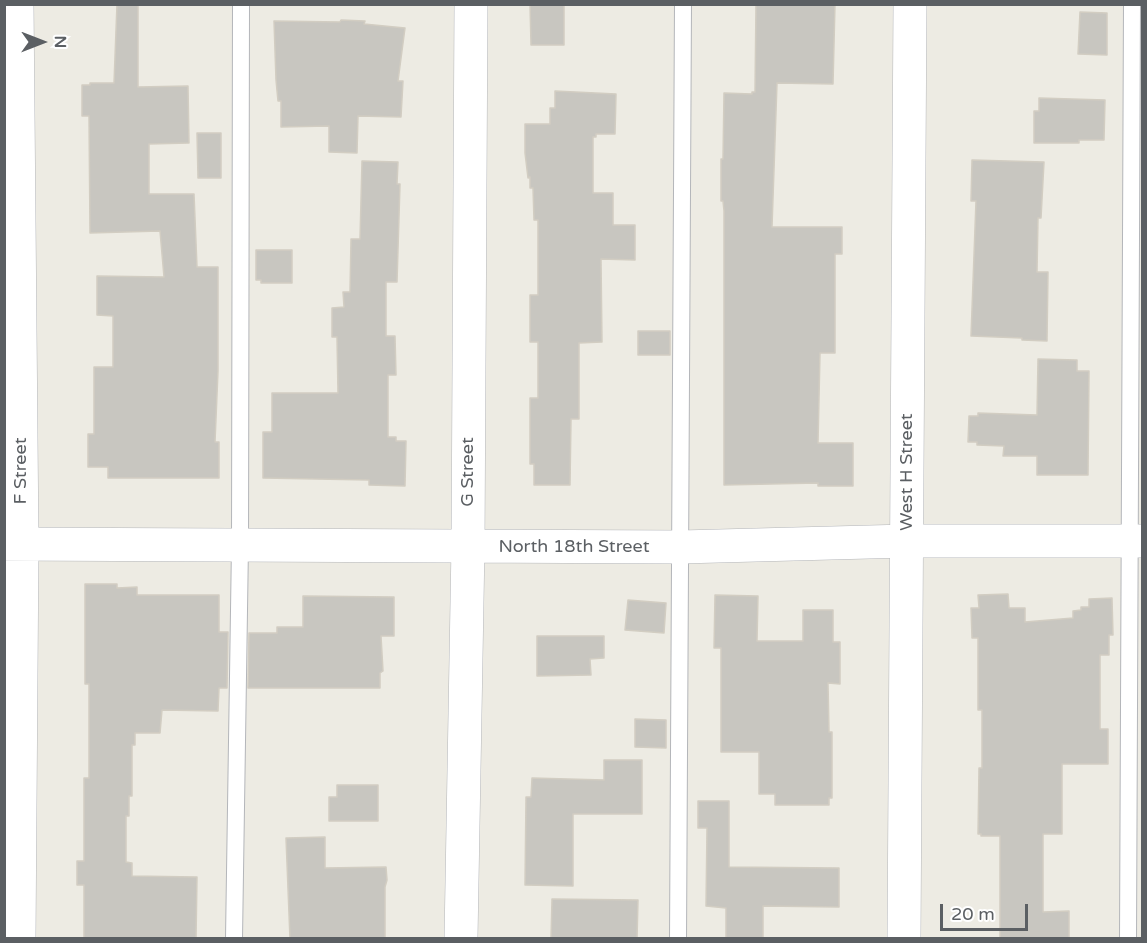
<!DOCTYPE html>
<html>
<head>
<meta charset="utf-8">
<style>
  body { margin:0 }
  #map { position:relative; width:1147px; height:943px; overflow:hidden; background:#edebe3; font-family:"Varela Round",sans-serif }
  canvas { display:block }
  .frame { position:absolute; inset:0; border:6px solid #5b5f63; pointer-events:none }
  .north { position:absolute; left:12px; top:12px; width:60px; height:60px; -webkit-text-stroke:4px #fff; paint-order:stroke; rotate:90deg; font-size:16px; font-weight:700; line-height:24px; text-align:center; color:#5b5f63 }
  .north::after { content:''; display:block; margin:auto; width:21px; height:27px; background:#5b5f63; clip-path:polygon(50% 0,100% 100%,50% 72%,0 100%) }
  .scale { position:absolute; left:940px; top:904px; width:88px; height:27px; box-sizing:border-box; border:3px solid #5b5f63; border-top:0; padding-left:8px; font-size:18px; line-height:21px; white-space:nowrap; color:#5b5f63; -webkit-text-stroke:4px #fff; paint-order:stroke }
</style>
</head>
<body>
<div id="map">
<canvas width="1147" height="943"></canvas>
<div class="frame"></div>
<div class="north">N</div>
<div class="scale">20 m</div>
</div>
<script>
const c = document.querySelector('canvas').getContext('2d');
c.lineJoin = 'round';
function paint(path, color) { c.fillStyle = color; c.fill(path, 'evenodd'); }
function trace(path, color, width, dash) { c.strokeStyle = color; c.lineWidth = width; c.lineCap = dash ? 'butt' : 'round'; c.setLineDash(dash || []); c.stroke(path); }
function write(font, color, halo, rows, align = 'center') {
  c.font = font + ' "Varela Round",sans-serif'; c.lineWidth = 4.5; c.setLineDash([]); c.textBaseline = 'middle'; c.strokeStyle = halo; c.fillStyle = color; for (const [text, x, y, turn = 0] of rows) {
    c.save(); c.translate(x, y); c.rotate((+turn || 0) * Math.PI / 180); c.textAlign = isNaN(turn) ? turn : align; if (halo) c.strokeText(text, 0, 0); c.fillText(text, 0, 0); c.restore();
  }
}
const building = new Path2D(`
  M 117,4 L 138,4 L 138,87 L 188,86 L 189,143 L 149,144 L 149,194 L 194,194 L 197,267 L 218,267 L 218,371 L 215,442 L 219,442 L 219,478 L 108,478 L 108,467 L 88,467 L 88,434 L 94,434 L 94,367 L 113,367 L 113,316 L 97,315 L 97,276 L 164,277 L 160,231 L 90,233 L 89,116 L 82,116 L 82,85 L 90,85 L 90,83 L 114,83 Z
  M 530,4 L 564,4 L 564,45 L 531,45 Z
  M 756,4 L 835,4 L 833,84 L 777,83 L 772,227 L 842,227 L 842,254 L 835,254 L 835,353 L 820,353 L 818,443 L 853,443 L 853,486 L 818,486 L 818,483 L 724,485 L 724,211 L 723,201 L 721,201 L 721,159 L 723,159 L 724,93 L 752,94 L 752,92 L 755,92 Z
  M 1080,12 L 1107,13 L 1107,55 L 1078,54 Z
  M 341,20 L 365,21 L 364,24 L 405,28 L 398,81 L 403,81 L 401,117 L 358,116 L 357,153 L 329,152 L 329,126 L 281,127 L 281,101 L 278,101 L 276,80 L 274,21 L 340,22 Z
  M 555,91 L 616,94 L 615,134 L 596,134 L 596,137 L 593,137 L 593,193 L 613,193 L 613,225 L 635,225 L 635,260 L 601,259 L 602,342 L 579,343 L 579,419 L 571,419 L 570,485 L 534,485 L 534,464 L 530,464 L 530,398 L 538,398 L 538,342 L 530,342 L 530,295 L 538,295 L 538,220 L 534,220 L 533,188 L 530,188 L 530,177 L 528,178 L 525,153 L 525,124 L 550,124 L 550,108 L 555,108 Z
  M 1039,98 L 1105,100 L 1104,140 L 1079,140 L 1079,143 L 1034,143 L 1034,111 L 1039,111 Z
  M 197,133 L 221,133 L 221,178 L 198,178 Z
  M 972,160 L 1044,162 L 1041,218 L 1038,218 L 1037,272 L 1048,272 L 1047,341 L 1022,340 L 1022,338 L 971,336 L 976,201 L 971,201 Z
  M 362,161 L 398,162 L 397,184 L 400,184 L 397,282 L 386,282 L 386,336 L 395,336 L 396,375 L 388,375 L 388,437 L 396,437 L 396,441 L 406,441 L 405,486 L 369,485 L 369,480 L 263,478 L 263,432 L 272,432 L 272,393 L 338,393 L 337,337 L 332,337 L 332,308 L 344,307 L 343,292 L 350,292 L 351,239 L 360,239 Z
  M 256,250 L 292,250 L 292,283 L 261,283 L 261,280 L 256,280 Z
  M 638,331 L 670,331 L 670,355 L 638,355 Z
  M 1038,359 L 1077,360 L 1077,371 L 1089,371 L 1088,475 L 1037,475 L 1037,456 L 1003,456 L 1004,446 L 977,445 L 977,442 L 968,442 L 969,416 L 978,416 L 978,413 L 1037,415 Z
  M 85,584 L 117,584 L 117,588 L 137,587 L 137,595 L 219,595 L 219,632 L 228,632 L 227,688 L 219,688 L 218,711 L 162,710 L 160,733 L 135,733 L 135,745 L 132,745 L 132,796 L 129,796 L 129,816 L 126,816 L 126,862 L 132,863 L 132,876 L 197,877 L 196,939 L 84,939 L 84,885 L 77,885 L 77,861 L 84,861 L 84,778 L 89,778 L 89,684 L 85,684 Z
  M 1008,594 L 1009,608 L 1025,608 L 1025,622 L 1073,618 L 1073,611 L 1081,610 L 1081,607 L 1089,607 L 1089,599 L 1112,598 L 1113,635 L 1109,635 L 1109,655 L 1100,655 L 1100,729 L 1108,729 L 1108,764 L 1062,764 L 1062,834 L 1043,834 L 1043,912 L 1069,911 L 1069,939 L 1000,939 L 1000,836 L 981,836 L 981,834 L 978,834 L 979,768 L 982,768 L 982,710 L 978,710 L 978,638 L 972,638 L 971,608 L 979,608 L 978,595 Z
  M 715,595 L 758,596 L 757,641 L 803,641 L 803,610 L 833,610 L 833,642 L 840,642 L 840,684 L 828,683 L 829,732 L 832,732 L 832,798 L 829,798 L 829,805 L 775,805 L 775,794 L 759,794 L 759,752 L 721,752 L 721,648 L 714,648 Z
  M 303,596 L 394,597 L 394,636 L 381,636 L 383,671 L 380,673 L 380,688 L 248,688 L 249,633 L 277,633 L 277,627 L 303,627 Z
  M 628,600 L 666,603 L 664,633 L 625,630 Z
  M 537,636 L 604,636 L 604,658 L 590,659 L 591,675 L 537,676 Z
  M 635,719 L 666,720 L 666,748 L 635,747 Z
  M 604,760 L 642,760 L 642,814 L 573,814 L 573,886 L 525,885 L 526,797 L 531,797 L 532,778 L 604,780 Z
  M 337,785 L 378,785 L 378,821 L 329,821 L 329,797 L 337,797 Z
  M 698,801 L 729,801 L 729,867 L 839,868 L 839,907 L 763,906 L 763,939 L 726,939 L 726,908 L 706,906 L 707,828 L 698,828 Z
  M 325,837 L 325,868 L 386,867 L 387,880 L 385,887 L 385,939 L 290,939 L 286,838 Z
  M 552,899 L 638,900 L 637,939 L 551,939 Z`);
paint(building, '#c8c6c0');
trace(building, '#d2cdc2', 1.5);
const lane = new Path2D(`
  M 234,938 L 240,545 L 241,4
  M 678,938 L 683,4
  M 1128,938 L 1132,4`);
const street = new Path2D(`
  M 17,4 L 22,544 L 19,938
  M 4,544 L 681,547 L 907,541 L 1142,541
  M 461,938 L 468,546 L 471,4
  M 904,938 L 910,4`);
trace(lane, '#b4b6ba', 18);
trace(street, '#b4b6ba', 34);
trace(lane, '#fff', 16);
trace(street, '#fff', 33);
write('18px', '#5b5f63', '#fff', [
  ["F Street",21,471,-90],
  ["G Street",468,472,-90],
  ["West H Street",907,472,-90],
  ["North 18th Street",574,547]
]);
</script>
</body>
</html>
